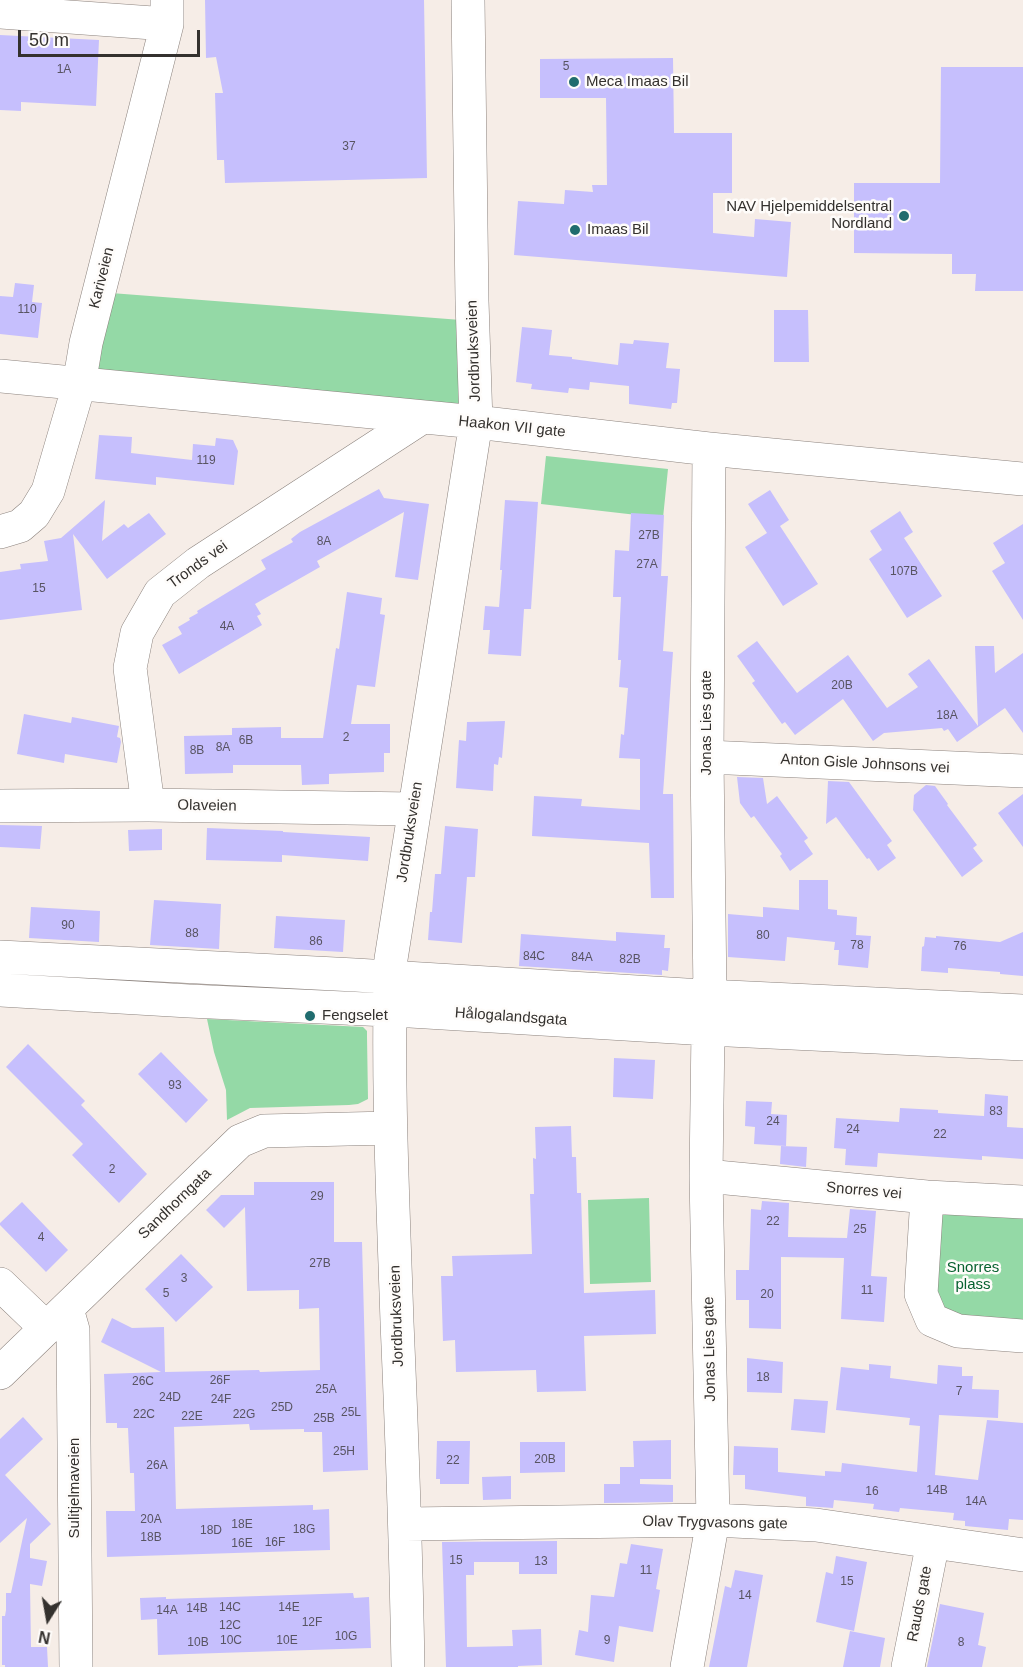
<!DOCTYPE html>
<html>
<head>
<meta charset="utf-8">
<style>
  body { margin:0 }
  #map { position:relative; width:1023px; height:1667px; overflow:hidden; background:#f6ede7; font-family:Helvetica,sans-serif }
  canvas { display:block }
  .north { position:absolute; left:18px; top:1589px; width:60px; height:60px; -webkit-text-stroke:4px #fefcfa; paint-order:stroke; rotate:191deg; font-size:16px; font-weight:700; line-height:24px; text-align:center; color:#34312e }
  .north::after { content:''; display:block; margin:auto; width:21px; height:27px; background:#34312e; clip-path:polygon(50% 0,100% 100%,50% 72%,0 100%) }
  .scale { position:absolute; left:18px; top:30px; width:182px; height:27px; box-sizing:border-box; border:3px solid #34312e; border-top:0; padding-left:8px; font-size:18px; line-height:21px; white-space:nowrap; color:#34312e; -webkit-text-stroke:4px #fefcfa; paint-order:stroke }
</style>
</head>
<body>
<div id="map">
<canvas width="1023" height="1667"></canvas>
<div class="north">N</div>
<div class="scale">50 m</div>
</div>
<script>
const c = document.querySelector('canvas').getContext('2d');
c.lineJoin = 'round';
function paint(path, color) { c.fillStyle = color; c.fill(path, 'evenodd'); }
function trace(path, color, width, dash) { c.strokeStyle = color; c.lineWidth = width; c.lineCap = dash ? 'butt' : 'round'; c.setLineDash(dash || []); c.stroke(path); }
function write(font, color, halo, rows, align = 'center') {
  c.font = font + ' Helvetica,sans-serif'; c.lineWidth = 5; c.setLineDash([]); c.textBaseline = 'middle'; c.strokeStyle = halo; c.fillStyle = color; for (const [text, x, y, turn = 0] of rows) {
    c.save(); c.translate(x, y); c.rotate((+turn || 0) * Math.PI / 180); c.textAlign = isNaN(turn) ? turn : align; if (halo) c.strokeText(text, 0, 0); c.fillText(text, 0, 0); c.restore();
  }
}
paint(new Path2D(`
  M 98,292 L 474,321 L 476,422 L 79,385 Z
  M 546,456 L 668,469 L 663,518 L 541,504 Z
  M 207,1019 L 363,1027 L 367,1031 L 367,1037 L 368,1099 L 358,1104 L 349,1105 L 250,1108 L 227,1120 L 226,1090 L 214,1052 Z
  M 927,1197 L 1023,1202 L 1023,1336 L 932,1320 Z
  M 649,1198 L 651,1282 L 590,1284 L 588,1200 Z`), '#94d9a6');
paint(new Path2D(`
  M 205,0 L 424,0 L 427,178 L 225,183 L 224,160 L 217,160 L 215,93 L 223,93 L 216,57 L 206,58 Z
  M 0,35 L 99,40 L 96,106 L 21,102 L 21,111 L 0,110 Z
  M 673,58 L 674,133 L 732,133 L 732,193 L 713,193 L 713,233 L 754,237 L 755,219 L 791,222 L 787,277 L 514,255 L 518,201 L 564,204 L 565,190 L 593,192 L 592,185 L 607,185 L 606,98 L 540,98 L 540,59 Z
  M 941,67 L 1023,67 L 1023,291 L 975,291 L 976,274 L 952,274 L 952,254 L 854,253 L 854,183 L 940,183 Z
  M 15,283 L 34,285 L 32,302 L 42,303 L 38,338 L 0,334 L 0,296 L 13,297 Z
  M 774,310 L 808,310 L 809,362 L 774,362 Z
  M 522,327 L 552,330 L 549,355 L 572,357 L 572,359 L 618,365 L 620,343 L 633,344 L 634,340 L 669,343 L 666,368 L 680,369 L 677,403 L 672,403 L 671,409 L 629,404 L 629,386 L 590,382 L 589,390 L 569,388 L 568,393 L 531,389 L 532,384 L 516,382 Z
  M 99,435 L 132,437 L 131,453 L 192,460 L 193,444 L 215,446 L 216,438 L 233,440 L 238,451 L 234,485 L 156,477 L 156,485 L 95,479 Z
  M 379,489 L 384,498 L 429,504 L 418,580 L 395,577 L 404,512 L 317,561 L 320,567 L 255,604 L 261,614 L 257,616 L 262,625 L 179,674 L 162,645 L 182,634 L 178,627 L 190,620 L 189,618 L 198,613 L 197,611 L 266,569 L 261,560 L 293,542 L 291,539 L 300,532 Z
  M 770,490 L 789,520 L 780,526 L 818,584 L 783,606 L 745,547 L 767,533 L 748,504 Z
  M 105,500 L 102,541 L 124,524 L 128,528 L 149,513 L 166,534 L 107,579 L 73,534 L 82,610 L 0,620 L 0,572 L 21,569 L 20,564 L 48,561 L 44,541 L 61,538 Z
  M 505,500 L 538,502 L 531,609 L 524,609 L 521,656 L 488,654 L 490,630 L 483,630 L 485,606 L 499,607 L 502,570 L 500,570 Z
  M 900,511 L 913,532 L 904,538 L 942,596 L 907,618 L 869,559 L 882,550 L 870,531 Z
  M 631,513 L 664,515 L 661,576 L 668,576 L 663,651 L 673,652 L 663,794 L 673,794 L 674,898 L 651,898 L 649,843 L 532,836 L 534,796 L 582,799 L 581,806 L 640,810 L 640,759 L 619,758 L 621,734 L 624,735 L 628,688 L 619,687 L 621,660 L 618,660 L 621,597 L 613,597 L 615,550 L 629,551 Z
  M 1023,524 L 1023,620 L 992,571 L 1005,563 L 993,543 Z
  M 347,592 L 382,598 L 380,614 L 385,615 L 375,687 L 357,685 L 351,724 L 390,724 L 390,753 L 384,753 L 384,772 L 329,774 L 329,784 L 302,785 L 301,765 L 233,765 L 233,773 L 185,774 L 184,736 L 232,735 L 232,728 L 281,727 L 281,738 L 323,738 L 336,648 L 339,649 Z
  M 757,641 L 797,693 L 848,655 L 887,708 L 918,687 L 908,674 L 929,659 L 978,726 L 975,646 L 994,646 L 995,673 L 1023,653 L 1023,733 L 1005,708 L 957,742 L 948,729 L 944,731 L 942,728 L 884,733 L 873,741 L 843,699 L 795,735 L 785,722 L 782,724 L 752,683 L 755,681 L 737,656 Z
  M 24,714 L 71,723 L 72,717 L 119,726 L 117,737 L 120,738 L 121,742 L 117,763 L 65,754 L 64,763 L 17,754 Z
  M 505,721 L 502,758 L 499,757 L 498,765 L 494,764 L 493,791 L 456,788 L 459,740 L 466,741 L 467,722 Z
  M 737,777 L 763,778 L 767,804 L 777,796 L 808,838 L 804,841 L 813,854 L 790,871 L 780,856 L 782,854 L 754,816 L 751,818 L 740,803 Z
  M 828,781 L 849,782 L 892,841 L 887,845 L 896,858 L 878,871 L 869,858 L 867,859 L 836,817 L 826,824 Z
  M 926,785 L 935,786 L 948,804 L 947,805 L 977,845 L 973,848 L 983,861 L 962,877 L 913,810 L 914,795 Z
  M 1023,794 L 1023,847 L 998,813 Z
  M 0,825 L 42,826 L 40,849 L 0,847 Z
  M 445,826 L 478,829 L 475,877 L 467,877 L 462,943 L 428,940 L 430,912 L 432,912 L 435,874 L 441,874 Z
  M 207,828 L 283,831 L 283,832 L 370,837 L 368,861 L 282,855 L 282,862 L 206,860 Z
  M 162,829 L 162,850 L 129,851 L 128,830 Z
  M 799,880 L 828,880 L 828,909 L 837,910 L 837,915 L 857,917 L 856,935 L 871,936 L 868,968 L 838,965 L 839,950 L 834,950 L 835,942 L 787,937 L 785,961 L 728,957 L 728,914 L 763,917 L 763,907 L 799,910 Z
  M 154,900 L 221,904 L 219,949 L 150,945 Z
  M 31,907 L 100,911 L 99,942 L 29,938 Z
  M 276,916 L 345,920 L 343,952 L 274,948 Z
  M 616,932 L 665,935 L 664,948 L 670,948 L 668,971 L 662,970 L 662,975 L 519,966 L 521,934 L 616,941 Z
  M 1023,932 L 1023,976 L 1000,974 L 1000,972 L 948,968 L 948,973 L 921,971 L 922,947 L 924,946 L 925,937 L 936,938 L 936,936 L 1000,942 Z
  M 28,1044 L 85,1101 L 81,1105 L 147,1174 L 119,1203 L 72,1155 L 83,1144 L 6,1067 Z
  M 161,1052 L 208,1100 L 186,1123 L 138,1074 Z
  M 614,1058 L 655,1060 L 653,1099 L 613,1097 Z
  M 985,1094 L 1008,1096 L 1007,1127 L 1023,1128 L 1023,1159 L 982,1156 L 982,1160 L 878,1153 L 877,1167 L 845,1165 L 846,1149 L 834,1148 L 836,1118 L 899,1122 L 900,1108 L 938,1110 L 938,1113 L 984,1116 Z
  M 746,1101 L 772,1102 L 771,1114 L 787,1115 L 786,1146 L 754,1144 L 755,1127 L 745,1126 Z
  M 571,1126 L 572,1157 L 576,1157 L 577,1193 L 581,1193 L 584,1293 L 655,1290 L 656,1334 L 584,1336 L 586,1391 L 537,1392 L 536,1370 L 456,1372 L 455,1340 L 443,1341 L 441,1276 L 453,1276 L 452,1256 L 532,1254 L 530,1194 L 534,1194 L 533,1158 L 536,1159 L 535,1127 Z
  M 781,1146 L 807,1147 L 806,1167 L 780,1164 Z
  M 254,1182 L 334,1182 L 334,1242 L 362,1242 L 368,1470 L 323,1472 L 322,1432 L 304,1432 L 304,1429 L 250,1430 L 249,1424 L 174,1427 L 176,1509 L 313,1505 L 313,1510 L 329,1509 L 330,1550 L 107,1557 L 106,1511 L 135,1511 L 134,1473 L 130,1473 L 128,1428 L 117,1428 L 117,1423 L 106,1423 L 104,1374 L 161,1372 L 101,1342 L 112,1318 L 132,1328 L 164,1327 L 165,1372 L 259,1370 L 260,1372 L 320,1370 L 319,1308 L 299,1309 L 299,1290 L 247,1291 L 245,1207 L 224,1228 L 206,1210 L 221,1195 L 254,1195 Z
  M 762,1201 L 789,1203 L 788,1237 L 847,1238 L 850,1209 L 876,1211 L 871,1276 L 887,1277 L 884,1322 L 841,1319 L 844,1258 L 781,1257 L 781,1329 L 749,1328 L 749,1300 L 736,1300 L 736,1270 L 749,1270 L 751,1209 L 761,1210 Z
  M 22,1202 L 68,1250 L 46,1272 L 0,1225 L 0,1223 Z
  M 181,1254 L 213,1287 L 176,1322 L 145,1289 Z
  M 747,1358 L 783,1362 L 782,1393 L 747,1392 Z
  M 869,1364 L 891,1366 L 890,1378 L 937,1384 L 938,1365 L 962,1367 L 962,1376 L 973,1376 L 972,1389 L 999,1390 L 998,1418 L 939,1415 L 935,1475 L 978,1480 L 987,1420 L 1023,1423 L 1023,1520 L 1009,1519 L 1008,1530 L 965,1526 L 965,1521 L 953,1520 L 954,1513 L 900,1508 L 899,1512 L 873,1509 L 874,1504 L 834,1500 L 833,1508 L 806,1506 L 806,1497 L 745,1489 L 745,1475 L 733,1475 L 734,1446 L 778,1448 L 778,1472 L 825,1476 L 825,1471 L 841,1472 L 842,1463 L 917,1472 L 920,1426 L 909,1425 L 910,1418 L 836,1410 L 841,1367 L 869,1370 Z
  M 794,1399 L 828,1401 L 825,1433 L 791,1430 Z
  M 23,1417 L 43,1439 L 5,1475 L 51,1524 L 30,1544 L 30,1558 L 47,1561 L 42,1586 L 30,1584 L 31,1647 L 47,1647 L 48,1667 L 5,1667 L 5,1665 L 2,1665 L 2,1616 L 5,1616 L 6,1610 L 6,1593 L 11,1593 L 27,1518 L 0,1543 L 0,1439 Z
  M 671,1440 L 671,1479 L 640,1479 L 640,1484 L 673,1485 L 673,1502 L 604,1503 L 604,1484 L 620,1484 L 620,1467 L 634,1467 L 633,1441 Z
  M 437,1441 L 470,1441 L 469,1484 L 440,1484 L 440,1479 L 436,1479 Z
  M 520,1442 L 565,1442 L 565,1472 L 520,1473 Z
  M 511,1476 L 511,1499 L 483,1500 L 482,1477 Z
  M 557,1541 L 557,1574 L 519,1574 L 519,1562 L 474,1562 L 474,1575 L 466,1575 L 467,1647 L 513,1646 L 512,1630 L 541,1629 L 542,1665 L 518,1666 L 518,1667 L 446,1667 L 442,1542 Z
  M 631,1544 L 663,1549 L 656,1589 L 660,1590 L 653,1632 L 619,1626 L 614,1662 L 575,1655 L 579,1630 L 588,1632 L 591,1595 L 614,1597 L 620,1563 L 627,1564 Z
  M 836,1556 L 867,1562 L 854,1631 L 816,1622 L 826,1572 L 833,1574 Z
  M 735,1570 L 763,1575 L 747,1667 L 709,1667 L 725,1586 L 731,1588 Z
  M 353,1593 L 354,1598 L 369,1597 L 371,1648 L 158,1655 L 157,1619 L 141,1620 L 140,1598 L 166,1597 L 166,1599 Z
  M 940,1604 L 984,1613 L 978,1645 L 986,1647 L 982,1667 L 927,1667 Z
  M 850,1631 L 885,1638 L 880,1667 L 843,1667 Z`), '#c6bffd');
const minor = new Path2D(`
  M 0,12 L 167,24
  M 0,376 L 476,422 L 709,449 L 1023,479
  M 709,449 L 707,757 L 710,996
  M 0,532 L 20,526 L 34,514 L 48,491 L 79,385 L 86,343 L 167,24 L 167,0
  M 707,757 L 1023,771
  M 148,805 L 130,668 L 137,633 L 160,593 L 198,563 L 421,418
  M 0,806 L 148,805 L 413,809
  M 0,957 L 355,975 L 686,995 L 1023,1011
  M 0,990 L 189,1001 L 410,1011 L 708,1029 L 1023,1044
  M 706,1176 L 927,1197 L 1023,1202
  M 927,1197 L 921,1294 L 932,1320 L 958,1331 L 1023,1336
  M 0,1284 L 46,1328
  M 67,1309 L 73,1330 L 76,1667
  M 0,1373 L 240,1141 L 264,1131 L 390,1128
  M 406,1524 L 713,1520 L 816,1525 L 1023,1555
  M 408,1667 C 406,1552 402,1437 397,1322 C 393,1201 387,1080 391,959 L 476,422 L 472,301 L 468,0
  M 687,1667 L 713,1520 L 706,1176 L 708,1029
  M 908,1667 L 933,1542`);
trace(minor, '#8c837e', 34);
trace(minor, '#fff', 33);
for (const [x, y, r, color] of [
  [574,82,6,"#206c6e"],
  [904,216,6,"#206c6e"],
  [575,230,6,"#206c6e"],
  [310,1016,6,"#206c6e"]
]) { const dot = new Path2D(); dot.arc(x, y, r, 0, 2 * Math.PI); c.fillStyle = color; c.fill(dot); trace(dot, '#fefcfa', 2); }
write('12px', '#585462', null, [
  ["5",566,67],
  ["1A",64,70],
  ["37",349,147],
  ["110",27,310],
  ["119",206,461],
  ["27B",649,536],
  ["8A",324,542],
  ["27A",647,565],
  ["107B",904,572],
  ["15",39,589],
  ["4A",227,627],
  ["20B",842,686],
  ["18A",947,716],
  ["2",346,738],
  ["6B",246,741],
  ["8A",223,748],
  ["8B",197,751],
  ["90",68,926],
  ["88",192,934],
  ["80",763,936],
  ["86",316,942],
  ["78",857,946],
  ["76",960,947],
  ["84C",534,957],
  ["84A",582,958],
  ["82B",630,960],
  ["93",175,1086],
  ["83",996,1112],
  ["24",773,1122],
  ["24",853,1130],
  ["22",940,1135],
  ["2",112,1170],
  ["29",317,1197],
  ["22",773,1222],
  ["25",860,1230],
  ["4",41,1238],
  ["27B",320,1264],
  ["3",184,1279],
  ["11",867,1291],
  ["5",166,1294],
  ["20",767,1295],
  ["18",763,1378],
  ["26F",220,1381],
  ["26C",143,1382],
  ["25A",326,1390],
  ["7",959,1392],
  ["24D",170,1398],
  ["24F",221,1400],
  ["25D",282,1408],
  ["25L",351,1413],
  ["22C",144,1415],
  ["22G",244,1415],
  ["22E",192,1417],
  ["25B",324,1419],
  ["25H",344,1452],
  ["20B",545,1460],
  ["22",453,1461],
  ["26A",157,1466],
  ["14B",937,1491],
  ["16",872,1492],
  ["14A",976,1502],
  ["20A",151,1520],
  ["18E",242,1525],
  ["18G",304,1530],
  ["18D",211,1531],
  ["18B",151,1538],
  ["16F",275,1543],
  ["16E",242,1544],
  ["15",456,1561],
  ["13",541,1562],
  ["11",646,1571],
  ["15",847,1582],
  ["14",745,1596],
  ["14C",230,1608],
  ["14E",289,1608],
  ["14B",197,1609],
  ["14A",167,1611],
  ["12F",312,1623],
  ["12C",230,1626],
  ["10G",346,1637],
  ["10C",231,1641],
  ["10E",287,1641],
  ["9",607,1641],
  ["10B",198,1643],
  ["8",961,1643]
]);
write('15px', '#34312e', '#fefcfa', [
  ["Meca Imaas Bil",586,82],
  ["NAV Hjelpemiddelsentral",892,207,"right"],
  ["Nordland",892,224,"right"],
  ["Imaas Bil",587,230],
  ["Fengselet",322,1016]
], 'left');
write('15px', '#34312e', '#fefcfa', [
  ["Kariveien",102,278,-76],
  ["Jordbruksveien",474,351,-92],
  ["Haakon VII gate",512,427,6],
  ["Tronds vei",198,565,-36],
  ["Jonas Lies gate",707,723,-90],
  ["Anton Gisle Johnsons vei",865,764,3],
  ["Olaveien",207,806,1],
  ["Jordbruksveien",410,832,-81],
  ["Hålogalandsgata",511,1017,4],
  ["Snorres vei",864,1191,5],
  ["Sandhorngata",175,1204,-44],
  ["Jordbruksveien",397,1316,-92],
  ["Jonas Lies gate",710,1349,-91],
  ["Sulitjelmaveien",75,1488,-90],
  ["Olav Trygvasons gate",715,1523,1],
  ["Rauds gate",920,1604,-79]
]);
write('15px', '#07612f', '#fefcfa', [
  ["Snorres",973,1268],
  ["plass",973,1285]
]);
</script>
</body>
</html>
